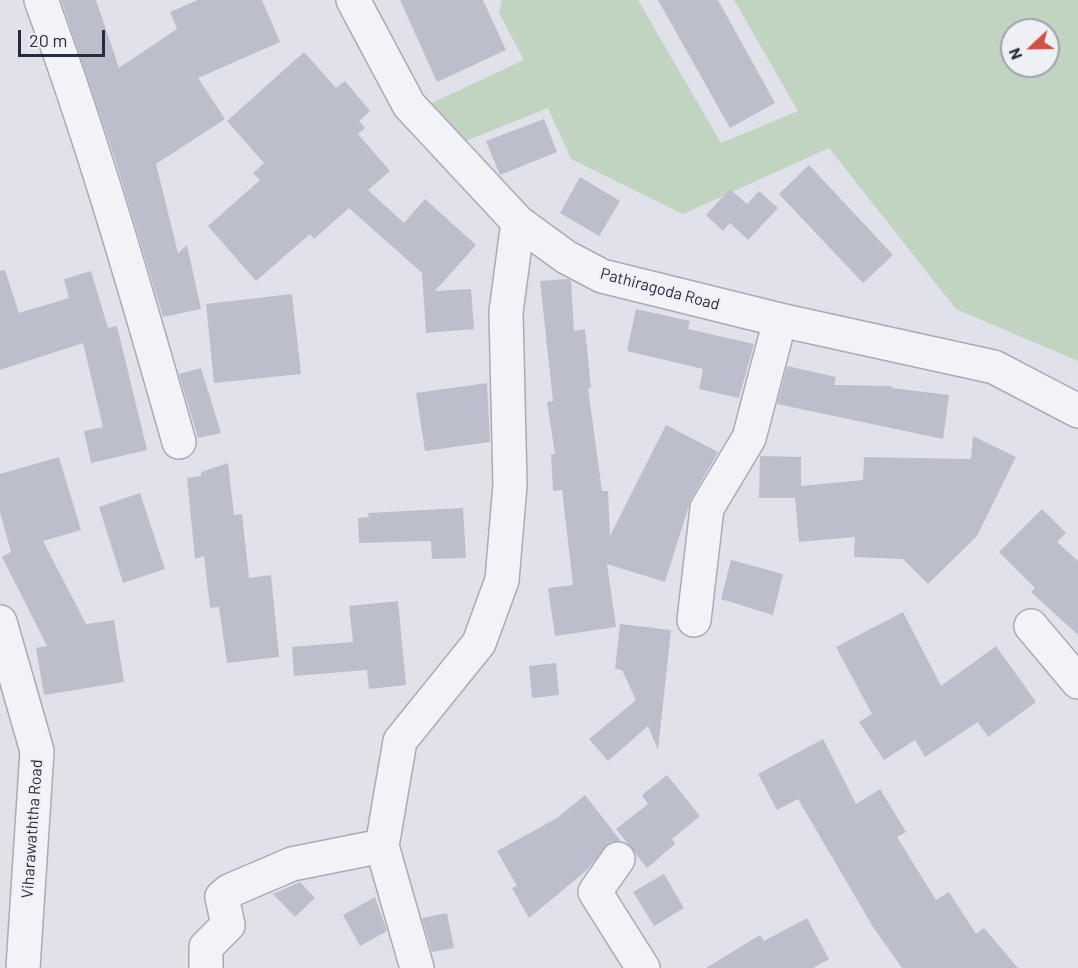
<!DOCTYPE html>
<html>
<head>
<meta charset="utf-8">
<style>
  body { margin:0 }
  #map { position:relative; width:1078px; height:968px; overflow:hidden; background:#e0e1e9; font-family:Barlow,sans-serif }
  canvas { display:block }
  .north { position:absolute; left:1000px; top:18px; width:60px; height:60px; box-sizing:border-box; background:#eff0f6; border:2px solid #9fa1ad; border-radius:50%; rotate:248deg; font-size:16px; font-weight:700; line-height:24px; text-align:center; color:#282b40 }
  .north::after { content:''; display:block; margin:auto; width:21px; height:27px; background:#cf5344; clip-path:polygon(50% 0,100% 100%,50% 72%,0 100%) }
  .scale { position:absolute; left:18px; top:30px; width:87px; height:27px; box-sizing:border-box; border:3px solid #282b40; border-top:0; padding-left:8px; font-size:18px; line-height:21px; white-space:nowrap; color:#282b40; -webkit-text-stroke:4px #eff0f6; paint-order:stroke }
</style>
</head>
<body>
<div id="map">
<canvas width="1078" height="968"></canvas>
<div class="north">N</div>
<div class="scale">20 m</div>
</div>
<script>
const c = document.querySelector('canvas').getContext('2d');
c.lineJoin = 'round';
function paint(path, color) { c.fillStyle = color; c.fill(path, 'evenodd'); }
function trace(path, color, width, dash) { c.strokeStyle = color; c.lineWidth = width; c.lineCap = dash ? 'butt' : 'round'; c.setLineDash(dash || []); c.stroke(path); }
function write(font, color, halo, rows, align = 'center') {
  c.font = font + ' Barlow,sans-serif'; c.lineWidth = 4.5; c.setLineDash([]); c.textBaseline = 'middle'; c.strokeStyle = halo; c.fillStyle = color; for (const [text, x, y, turn = 0] of rows) {
    c.save(); c.translate(x, y); c.rotate((+turn || 0) * Math.PI / 180); c.textAlign = isNaN(turn) ? turn : align; if (halo) c.strokeText(text, 0, 0); c.fillText(text, 0, 0); c.restore();
  }
}
paint(new Path2D(`
  M 502,0 L 638,0 L 721,143 L 798,111 L 734,0 L 1078,0 L 1078,361 L 956,309 L 829,148 L 683,214 L 571,159 L 548,108 L 458,144 L 421,108 L 524,60 L 499,13 ZM 1012,30 L 1048,30 L 1048,66 L 1012,66 Z`), '#c1d3c1');
paint(new Path2D(`
  M 61,0 L 96,0 L 119,68 L 177,29 L 170,12 L 198,0 L 262,0 L 280,42 L 198,78 L 225,119 L 156,164 L 178,253 L 187,245 L 201,309 L 163,317 L 115,159 Z
  M 400,0 L 483,0 L 506,50 L 437,82 Z
  M 658,0 L 718,0 L 775,103 L 730,128 Z
  M 304,52 L 336,88 L 345,81 L 370,111 L 359,121 L 365,128 L 358,134 L 390,171 L 368,190 L 404,223 L 425,199 L 476,245 L 435,291 L 471,289 L 474,329 L 426,333 L 422,273 L 349,208 L 314,239 L 310,234 L 256,281 L 208,226 L 260,180 L 253,173 L 264,163 L 227,121 Z
  M 544,119 L 557,152 L 500,175 L 486,141 Z
  M 809,165 L 893,255 L 863,283 L 779,194 Z
  M 580,177 L 620,201 L 599,236 L 560,213 Z
  M 730,189 L 747,204 L 759,191 L 778,208 L 748,240 L 730,223 L 723,231 L 706,215 Z
  M 5,270 L 19,313 L 69,298 L 64,279 L 91,271 L 108,328 L 117,326 L 147,450 L 91,463 L 84,431 L 103,427 L 83,343 L 0,370 L 0,271 Z
  M 568,279 L 571,281 L 574,331 L 585,329 L 591,388 L 588,388 L 602,491 L 608,491 L 610,536 L 666,425 L 718,452 L 691,499 L 665,582 L 607,564 L 616,627 L 555,636 L 548,588 L 573,585 L 562,490 L 553,491 L 551,454 L 555,454 L 547,402 L 553,401 L 540,281 Z
  M 292,294 L 301,374 L 214,383 L 206,304 Z
  M 636,309 L 690,321 L 688,329 L 754,344 L 739,398 L 699,389 L 703,369 L 627,351 Z
  M 787,366 L 836,377 L 834,385 L 892,386 L 892,388 L 949,395 L 943,439 L 777,404 Z
  M 201,368 L 221,433 L 198,438 L 179,374 Z
  M 487,383 L 490,442 L 425,451 L 416,393 Z
  M 973,436 L 1016,457 L 977,536 L 928,584 L 903,559 L 854,557 L 855,537 L 799,542 L 795,498 L 759,498 L 760,456 L 801,457 L 801,486 L 863,480 L 864,457 L 971,459 Z
  M 59,457 L 81,530 L 43,541 L 86,624 L 114,620 L 124,682 L 44,695 L 36,648 L 47,646 L 2,557 L 11,552 L 0,512 L 0,474 Z
  M 228,463 L 234,515 L 242,514 L 249,578 L 271,575 L 279,657 L 227,663 L 219,607 L 210,608 L 204,556 L 195,559 L 187,478 L 201,476 L 201,472 Z
  M 140,493 L 165,569 L 123,583 L 99,507 Z
  M 463,508 L 466,558 L 432,559 L 431,541 L 359,543 L 358,518 L 369,517 L 368,513 Z
  M 1042,509 L 1066,533 L 1057,542 L 1078,561 L 1078,635 L 1031,592 L 1035,588 L 999,552 Z
  M 731,560 L 783,574 L 773,615 L 721,599 Z
  M 398,601 L 406,685 L 369,689 L 367,670 L 294,676 L 292,647 L 353,642 L 349,606 Z
  M 903,612 L 941,686 L 996,646 L 1036,702 L 988,737 L 978,722 L 925,757 L 915,740 L 884,760 L 859,722 L 872,714 L 836,647 Z
  M 620,624 L 671,630 L 658,750 L 648,726 L 608,761 L 589,739 L 636,700 L 622,670 L 615,669 Z
  M 556,663 L 559,695 L 532,698 L 529,666 Z
  M 823,739 L 856,804 L 880,789 L 906,832 L 897,837 L 936,900 L 949,892 L 976,934 L 984,928 L 1018,968 L 902,968 L 873,927 L 798,799 L 777,810 L 758,774 Z
  M 667,775 L 700,816 L 672,839 L 675,844 L 647,868 L 616,829 L 648,804 L 642,795 Z
  M 585,795 L 621,841 L 610,842 L 587,870 L 529,918 L 512,888 L 517,886 L 497,851 L 557,818 Z
  M 664,874 L 684,908 L 654,926 L 633,892 Z
  M 300,882 L 315,898 L 295,917 L 273,894 Z
  M 375,897 L 387,931 L 360,946 L 343,915 Z
  M 447,913 L 454,948 L 432,952 L 422,918 Z
  M 807,918 L 829,959 L 813,968 L 706,968 L 760,935 L 764,941 Z`), '#bdbecc');
const minor = new Path2D(`
  M 41,0 C 94,145 137,294 179,442
  M 353,0 L 409,105 L 518,222 L 566,257 L 602,276 L 780,320 L 994,367 L 1078,411
  M 694,620 L 707,508 L 749,438 L 780,320
  M 0,622 L 37,751 L 23,968
  M 1031,626 L 1078,682
  M 618,859 L 595,892 L 643,968
  M 206,968 L 206,947 L 228,925 L 222,897 L 229,891 L 292,864 L 382,846
  M 417,968 L 382,846 L 400,741 L 479,643 L 502,580 L 510,485 L 506,312 L 518,222`);
trace(minor, '#a9aab6', 36);
trace(minor, '#f2f3f7', 33);
write('16px', '#282b40', '#eff0f6', [
  ["Pathiragoda Road",660,289,15],
  ["Viharawaththa Road",32,829,-86]
]);
</script>
</body>
</html>
